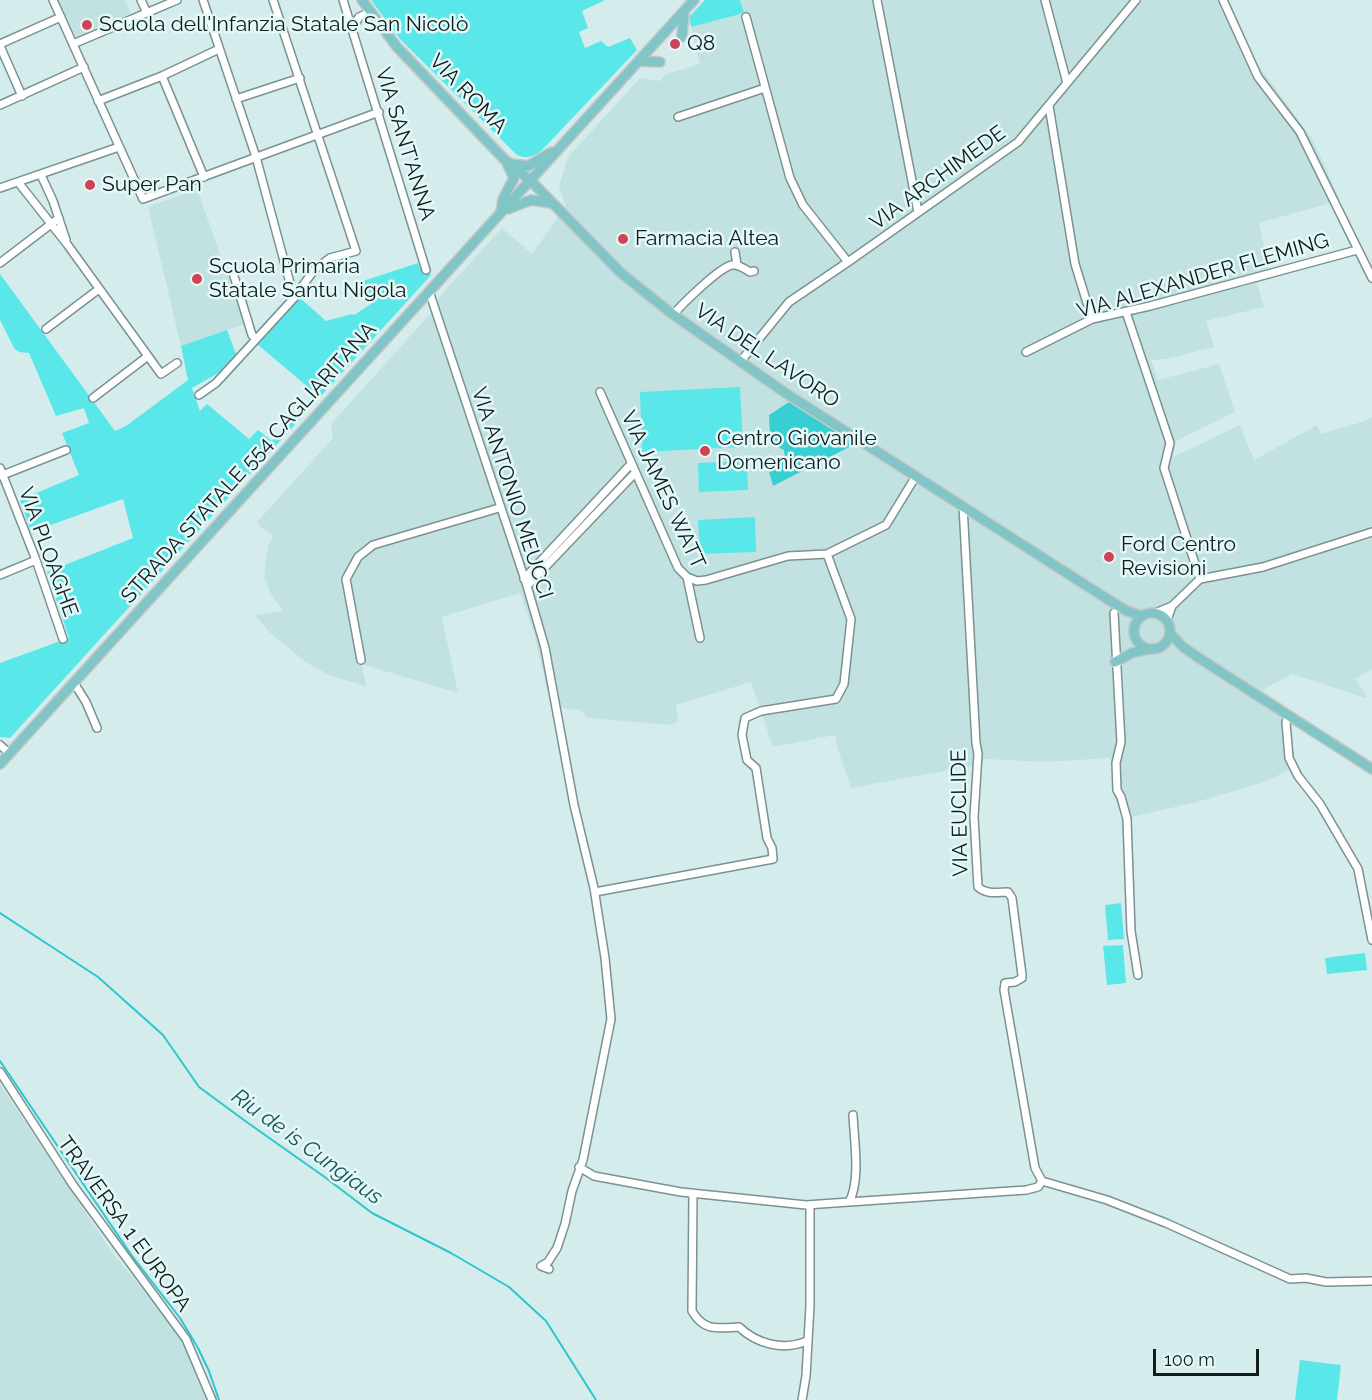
<!DOCTYPE html>
<html>
<head>
<meta charset="utf-8">
<style>
  body { margin:0 }
  #map { position:relative; width:1372px; height:1400px; overflow:hidden; background:#d5ecec; font-family:Raleway,sans-serif }
  canvas { display:block }
  .scale { position:absolute; left:1153px; top:1349px; width:106px; height:27px; box-sizing:border-box; border:3px solid #121a1a; border-top:0; padding-left:8px; font-size:18px; line-height:21px; white-space:nowrap; color:#121a1a; -webkit-text-stroke:4px #e3f9f9; paint-order:stroke }
</style>
</head>
<body>
<div id="map">
<canvas width="1372" height="1400"></canvas>
<div class="scale">100 m</div>
</div>
<script>
const c = document.querySelector('canvas').getContext('2d');
c.lineJoin = 'round';
function paint(path, color) { c.fillStyle = color; c.fill(path, 'evenodd'); }
function trace(path, color, width, dash) { c.strokeStyle = color; c.lineWidth = width; c.lineCap = dash ? 'butt' : 'round'; c.setLineDash(dash || []); c.stroke(path); }
function write(font, color, halo, rows, align = 'center') {
  c.font = font + ' Raleway,sans-serif'; c.lineWidth = 5; c.setLineDash([]); c.textBaseline = 'middle'; c.strokeStyle = halo; c.fillStyle = color; for (const [text, x, y, turn = 0] of rows) {
    c.save(); c.translate(x, y); c.rotate((+turn || 0) * Math.PI / 180); c.textAlign = isNaN(turn) ? turn : align; if (halo) c.strokeText(text, 0, 0); c.fillText(text, 0, 0); c.restore();
  }
}
paint(new Path2D(`
  M 58,0 L 125,0 L 131,13 L 77,38 Z
  M 741,0 L 1228,0 L 1252,56 L 1313,140 L 1339,198 L 1330,203 L 1259,223 L 1271,279 L 1257,283 L 1264,307 L 1206,321 L 1214,347 L 1167,359 L 1151,360 L 1158,380 L 1219,364 L 1235,412 L 1176,441 L 1173,457 L 1240,425 L 1254,460 L 1317,425 L 1321,434 L 1365,421 L 1372,417 L 1372,669 L 1355,679 L 1366,694 L 1365,698 L 1292,674 L 1262,690 L 1298,715 L 1290,726 L 1296,767 L 1262,783 L 1197,802 L 1123,819 L 1114,798 L 1111,758 L 1045,762 L 985,759 L 973,766 L 851,788 L 838,750 L 835,735 L 773,747 L 751,682 L 676,705 L 678,722 L 670,725 L 588,718 L 580,710 L 551,707 L 534,633 L 520,593 L 442,617 L 458,693 L 361,664 L 367,687 L 327,674 L 307,663 L 270,633 L 255,615 L 283,611 L 271,594 L 264,577 L 268,546 L 273,536 L 260,527 L 257,522 L 333,438 L 331,424 L 431,313 L 439,297 L 502,228 L 532,254 L 566,206 L 559,186 L 568,157 L 640,78 L 660,81 L 666,74 L 700,64 L 691,27 L 737,15 L 744,12 Z
  M 197,189 L 245,324 L 181,346 L 148,207 Z
  M 0,1084 L 114,1255 L 178,1331 L 201,1382 L 207,1400 L 0,1400 Z`), '#c2e2e2');
paint(new Path2D(`
  M 371,0 L 605,0 L 582,11 L 588,28 L 579,32 L 585,48 L 601,41 L 608,47 L 630,38 L 637,50 L 542,150 C 533,157 527,159 517,155 L 400,39 Z
  M 705,0 L 740,0 L 744,12 L 737,15 L 691,27 L 689,17 Z
  M 418,263 L 424,276 L 429,271 L 431,275 L 10,738 L 0,737 L 0,663 L 69,638 L 47,572 L 133,538 L 123,499 L 31,532 L 20,500 L 79,475 L 62,433 L 89,423 L 84,408 L 56,416 L 29,353 L 19,352 L 14,348 L 0,320 L 0,274 L 115,431 L 126,426 L 188,380 L 181,346 L 227,330 L 236,354 L 220,372 L 192,388 L 200,411 L 207,404 L 249,439 L 258,430 L 272,441 L 315,393 L 257,344 L 299,297 L 326,321 L 352,314 L 354,315 L 371,304 L 354,284 Z
  M 740,387 L 743,447 L 642,452 L 640,392 Z
  M 747,461 L 748,490 L 699,492 L 698,463 Z
  M 755,517 L 756,552 L 700,554 L 698,520 Z
  M 1121,903 L 1124,939 L 1108,940 L 1105,905 Z
  M 1123,945 L 1126,983 L 1107,985 L 1103,946 Z
  M 1365,953 L 1367,970 L 1327,974 L 1325,958 Z
  M 1300,1360 L 1341,1365 L 1337,1400 L 1295,1400 Z`), '#59e7ea');
paint(new Path2D(`
  M 789,402 L 855,444 L 773,486 L 768,468 L 785,460 L 784,450 C 768,444 770,429 769,415 Z`), '#36cfd2');
trace(new Path2D(`
  M 0,913 L 98,977 L 163,1035 L 199,1087 L 248,1123 L 326,1178 L 372,1213 L 451,1253 L 509,1287 L 546,1321 L 596,1400
  M 0,1061 L 132,1256 L 180,1318 L 198,1348 L 209,1371 L 219,1400`), '#2ac7cb', 2);
const minor = new Path2D(`
  M 53,0 L 143,199 L 379,112
  M 141,0 L 147,13
  M 203,0 L 256,157 L 294,298
  M 343,0 L 426,270
  M 877,0 L 918,212
  M 1045,0 L 1067,83
  M 1223,0 L 1258,77 L 1300,132 L 1372,278
  M 746,17 L 790,178 L 803,205 L 848,262
  M 353,28 L 359,17 L 370,12
  M 0,44 L 61,17
  M 73,44 L 177,0
  M 0,46 L 22,96
  M 162,76 L 204,177
  M 236,99 L 300,78
  M 98,101 L 162,76 L 219,49
  M 0,105 L 84,67
  M 1049,106 L 1075,264 L 1092,319
  M 678,117 L 765,88
  M 41,175 L 53,201 L 66,240
  M 18,182 L 67,244 L 161,374 L 177,363
  M 0,188 L 119,147
  M 735,252 L 737,265
  M 0,263 L 59,218
  M 234,276 L 252,335 L 256,339
  M 429,291 L 527,586 L 545,648 L 574,805 L 594,888 L 605,958 L 611,1019 L 583,1160 L 572,1191 L 565,1224 L 557,1248 L 548,1262 L 541,1266 L 549,1269
  M 1126,312 L 1170,443 L 1164,468 L 1200,579
  M 673,315 C 682,304 720,267 732,265 C 739,264 745,269 750,272 L 754,271
  M 46,329 L 99,289
  M 1026,352 L 1092,319 L 1150,306 L 1357,250
  M 740,362 L 789,302 L 848,262 L 1018,142 L 1136,0
  M 600,392 L 678,568 L 687,577 L 700,638
  M 199,395 L 216,383 L 294,298 L 314,270 L 330,258 L 356,251 L 273,0
  M 93,398 L 148,356
  M 0,468 L 36,560 L 63,639
  M 0,476 L 66,450
  M 963,506 L 976,743 L 978,754 L 974,817 L 978,887 C 987,895 998,892 1008,892 L 1012,898 L 1022,975 L 1022,978 L 1015,982 L 1005,983 L 1004,990 L 1035,1168 L 1042,1181
  M 0,575 L 36,560
  M 687,577 L 697,581 L 706,580 L 788,556 L 827,554 L 886,525 L 916,476
  M 524,579 L 631,464
  M 527,586 L 635,473
  M 1114,613 L 1121,742 L 1116,763 L 1117,790 L 1121,797 L 1127,819 L 1131,931 L 1138,975
  M 1155,613 L 1172,606 L 1200,579 L 1263,567 L 1372,532
  M 1167,620 L 1172,606
  M 361,660 L 346,579 L 358,557 L 373,545 L 499,508
  M 74,683 L 86,702 L 97,728
  M 1289,716 L 1286,722 L 1289,758 L 1298,776 L 1320,804 L 1358,869 L 1372,940
  M 0,745 L 10,754
  M 595,892 L 773,859 L 772,848 L 767,838 L 756,768 L 747,760 L 742,735 L 745,718 L 761,711 L 836,699 L 844,684 L 851,619 L 827,554
  M 0,1072 L 73,1185 L 186,1339 L 212,1400
  M 579,1167 L 594,1176 L 681,1192 L 806,1205 L 849,1202 C 861,1181 854,1139 853,1115
  M 1042,1181 L 1107,1200 L 1166,1223 L 1290,1279 L 1306,1278 L 1326,1282 L 1372,1281
  M 693,1193 L 692,1311 C 704,1332 718,1328 739,1327 C 757,1344 783,1351 807,1341
  M 849,1202 L 1026,1190 L 1038,1187 L 1042,1181
  M 802,1400 L 806,1376 L 810,1306 L 810,1205`);
const major = new Path2D(`
  M 362,0 L 397,47 L 504,159 L 531,181 L 621,273 L 671,313 L 784,392 L 1112,602 L 1127,611 L 1142,616
  M 682,37 L 684,12
  M 639,61 L 660,62
  M 513,164 L 528,166 L 552,152
  M 508,209 L 531,200 L 551,203
  M 501,211 L 503,199 L 514,178 L 507,163
  M1134 631a18 18 0 1 1 36 0a18 18 0 1 1-36 0Z
  M 1170,633 L 1183,647 L 1202,660 L 1372,769
  M 1115,662 L 1132,653 L 1149,649
  M 0,764 L 694,0`);
trace(minor, '#7c9191', 10);
trace(major, '#c6c8c8', 12);
trace(minor, '#fff', 7);
trace(major, '#82c5c7', 9);
for (const [x, y, r, color] of [
  [87,25,6,"#d24255"],
  [675,44,6,"#d24255"],
  [90,185,6,"#d24255"],
  [623,239,6,"#d24255"],
  [197,279,6,"#d24255"],
  [705,451,6,"#d24255"],
  [1109,557,6,"#d24255"]
]) { const dot = new Path2D(); dot.arc(x, y, r, 0, 2 * Math.PI); c.fillStyle = color; c.fill(dot); trace(dot, '#e3f9f9', 2); }
write('21px', '#121a1a', '#e3f9f9', [
  ["Scuola dell'Infanzia Statale San Nicolò",99,25],
  ["Q8",687,44],
  ["Super Pan",102,185],
  ["Farmacia Altea",635,239],
  ["Scuola Primaria",209,267],
  ["Statale Santu Nigola",209,291],
  ["Centro Giovanile",717,439],
  ["Domenicano",717,463],
  ["Ford Centro",1121,545],
  ["Revisioni",1121,569]
], 'left');
write('21px', '#121a1a', '#e3f9f9', [
  ["VIA ROMA",468,94,46],
  ["VIA SANT'ANNA",405,144,73],
  ["VIA ARCHIMEDE",938,178,-36],
  ["VIA ALEXANDER FLEMING",1203,276,-16],
  ["VIA DEL LAVORO",767,356,34],
  ["STRADA STATALE 554 CAGLIARITANA",249,463,-48],
  ["VIA JAMES WATT",663,490,65],
  ["VIA ANTONIO MEUCCI",512,493,72],
  ["VIA PLOAGHE",48,552,70],
  ["VIA EUCLIDE",960,813,-91],
  ["TRAVERSA 1 EUROPA",124,1224,54]
]);
write('italic 22px', '#195657', '#e3f9f9', [
  ["Riu de is Cungiaus",307,1147,36]
]);
</script>
</body>
</html>
